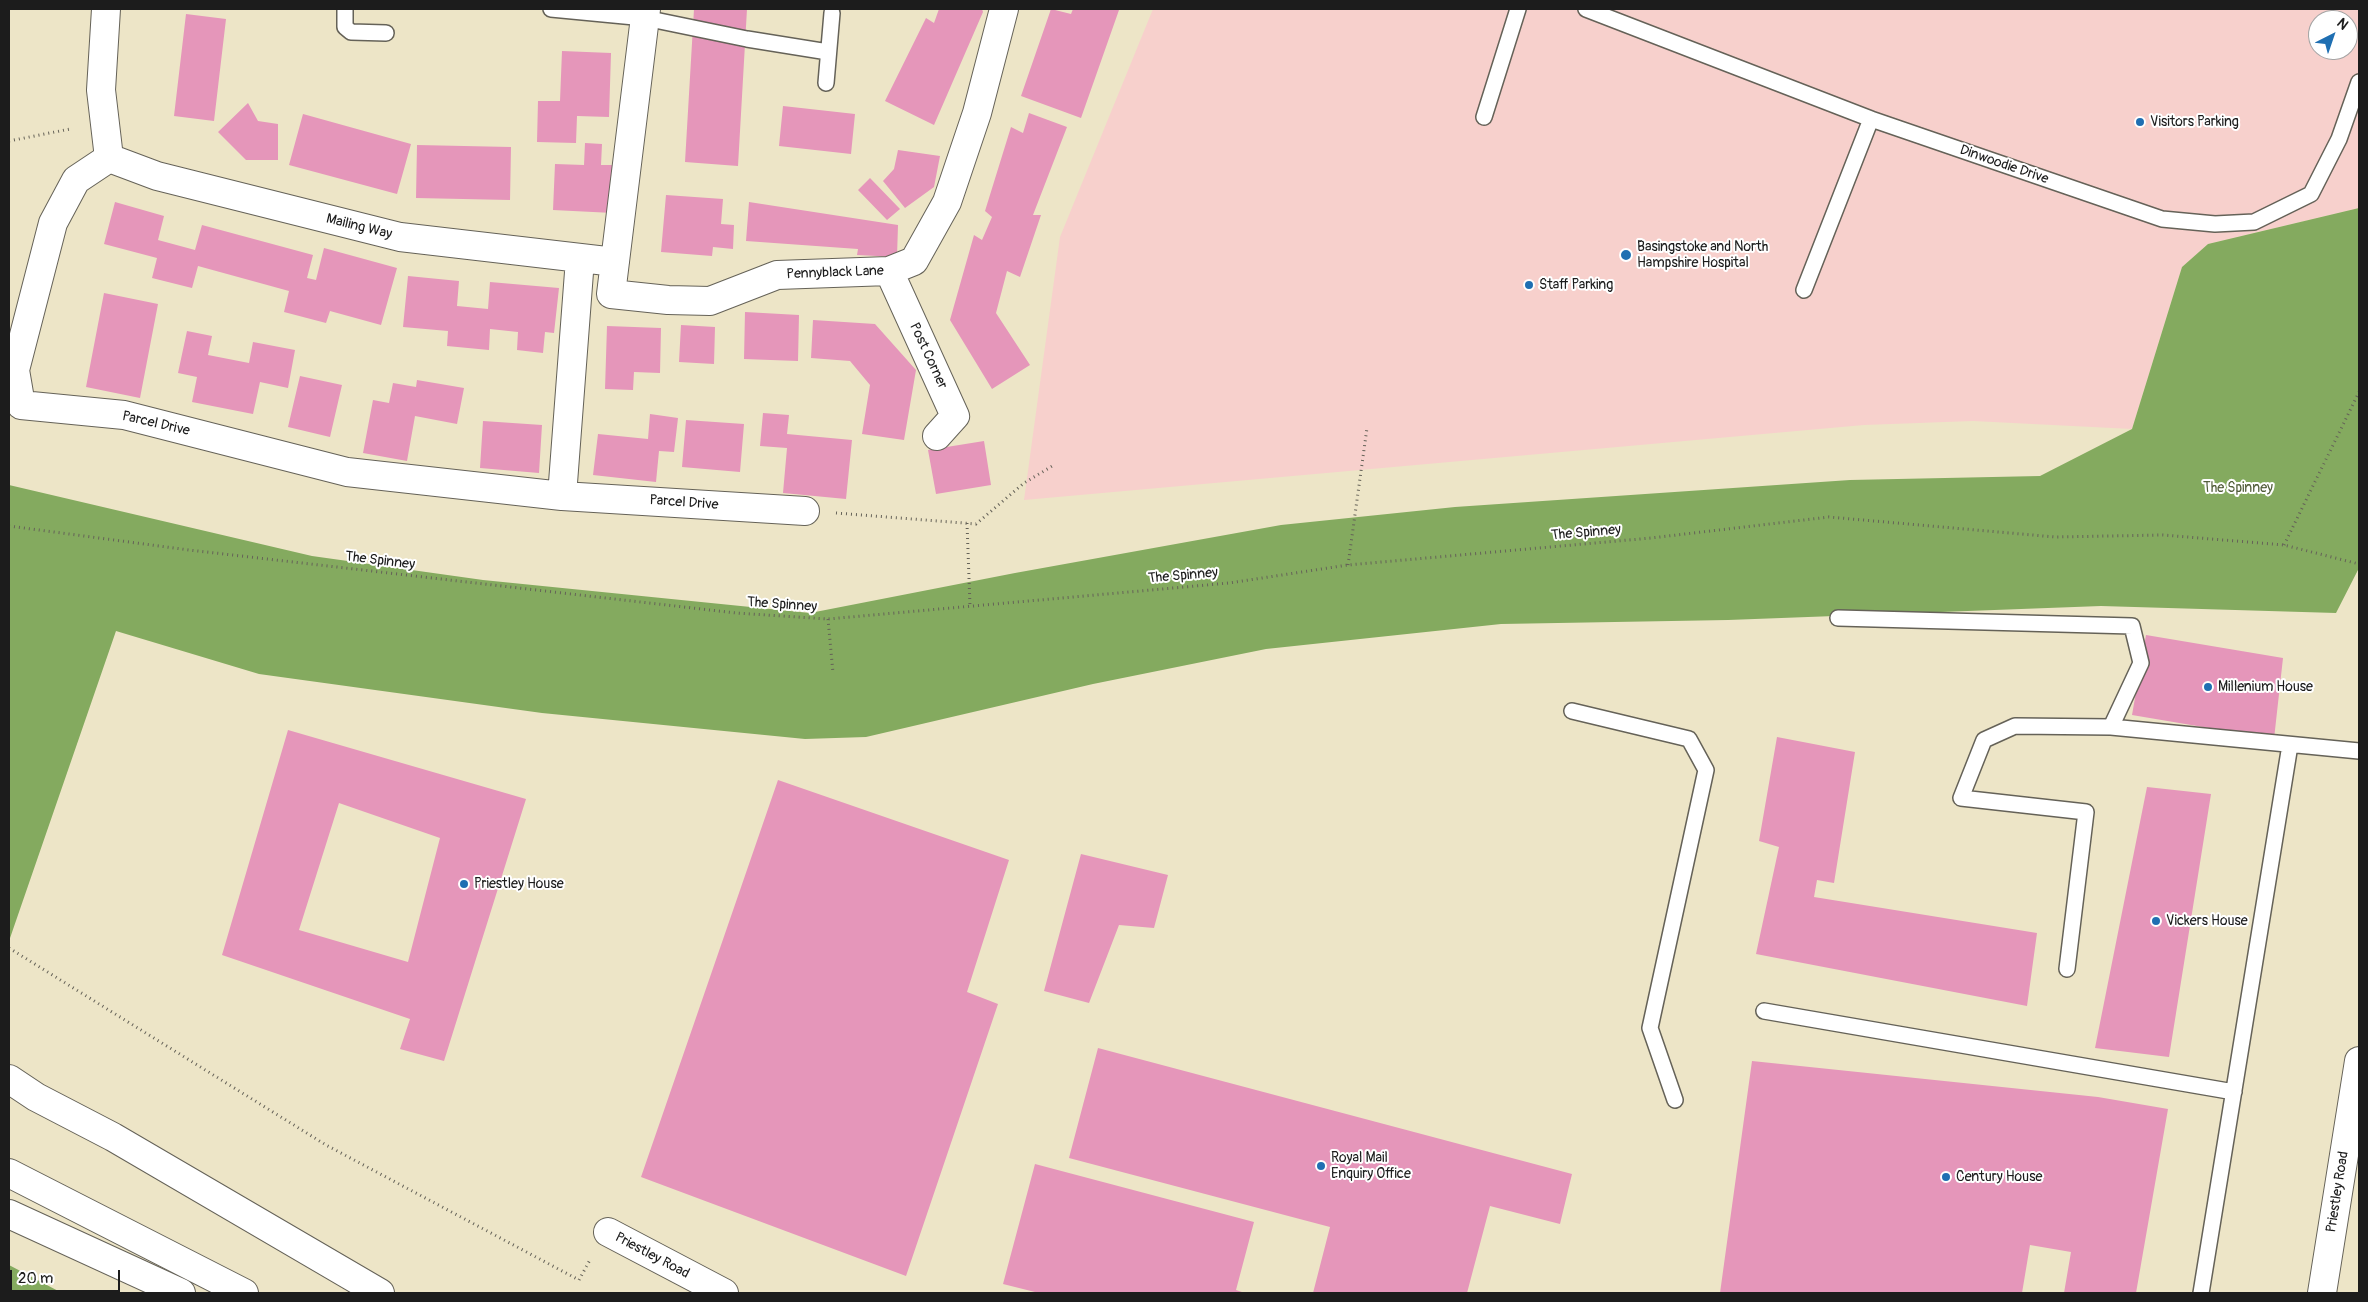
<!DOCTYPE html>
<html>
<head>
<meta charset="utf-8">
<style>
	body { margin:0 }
	#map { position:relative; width:2368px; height:1302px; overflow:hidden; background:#ede5c7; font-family:Pangolin,sans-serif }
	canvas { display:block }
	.frame { position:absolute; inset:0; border:10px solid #1c1c1c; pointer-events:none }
	.north { position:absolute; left:2308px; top:10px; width:50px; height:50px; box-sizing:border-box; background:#fff; border:1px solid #a4a4a4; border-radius:50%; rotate:41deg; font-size:14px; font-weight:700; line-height:20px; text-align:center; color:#1c1c1c }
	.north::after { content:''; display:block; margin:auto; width:18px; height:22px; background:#1f6fb2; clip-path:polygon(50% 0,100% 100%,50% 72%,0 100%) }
	.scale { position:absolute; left:10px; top:1270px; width:110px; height:22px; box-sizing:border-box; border:2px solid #1c1c1c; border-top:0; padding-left:6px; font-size:15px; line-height:18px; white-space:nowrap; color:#1c1c1c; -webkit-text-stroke:4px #fff; paint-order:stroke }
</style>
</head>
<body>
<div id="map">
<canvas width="2368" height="1302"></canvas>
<div class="frame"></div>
<div class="north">N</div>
<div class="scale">20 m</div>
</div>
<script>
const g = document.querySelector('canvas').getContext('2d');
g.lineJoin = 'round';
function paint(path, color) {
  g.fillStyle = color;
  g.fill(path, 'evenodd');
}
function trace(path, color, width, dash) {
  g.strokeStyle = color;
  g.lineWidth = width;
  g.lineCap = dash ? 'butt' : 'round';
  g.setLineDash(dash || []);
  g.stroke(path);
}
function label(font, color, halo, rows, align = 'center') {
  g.font = font + ' Pangolin,sans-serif';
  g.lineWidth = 4;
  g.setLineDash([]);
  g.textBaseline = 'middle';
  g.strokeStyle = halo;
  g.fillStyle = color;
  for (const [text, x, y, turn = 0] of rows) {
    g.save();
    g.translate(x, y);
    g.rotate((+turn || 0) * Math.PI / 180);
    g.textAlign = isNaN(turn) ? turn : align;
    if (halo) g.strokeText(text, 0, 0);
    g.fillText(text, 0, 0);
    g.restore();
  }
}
paint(new Path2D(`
	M1153 9H2359V208L2208 244 2182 267 2132 429 1973 421 1864 425 1024 500 1060 237ZM2318 20H2348V50H2318Z`), '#f7d0cc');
paint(new Path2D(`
	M2359 208V568L2336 613 2101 606 1728 620 1501 624 1266 649 1093 684 866 737 805 739 542 713 259 674 116 631 9 941V485L312 556 483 580 810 613 1015 573 1281 525 1455 507 1850 480 2040 476 2132 429 2182 267 2208 244Z
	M9 1265 62 1293H9Z`), '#84aa5f');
paint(new Path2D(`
	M694 9H747L738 166 685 162Z
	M939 9H982L983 12 934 125 885 101 926 18 934 23Z
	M1051 9 1071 14 1073 9 1119 10 1081 118 1021 96Z
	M186 14 226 19 214 121 174 116Z
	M562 51 611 53 609 117 577 116 576 143 537 142 538 101H560Z
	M248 103 258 121 278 124V160H246L218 132Z
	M783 106 855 114 851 154 779 146Z
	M1029 113 1067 127 1033 215H1041L1020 277 1007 271 996 313 1030 365 992 389 950 320 974 235 982 240 992 217 985 211 1011 127 1023 133Z
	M303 114 411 144 397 194 289 165Z
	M585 143 602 144 601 165H615L613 213 553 210 555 164 584 165Z
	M417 145 511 147 510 200 416 198Z
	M898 150 940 156 934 187 905 208 883 181 894 169Z
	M870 178 900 209 887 220 858 190Z
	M666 195 723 199 721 224 734 225 733 249 713 247 712 256 661 252Z
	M115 202 164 216 158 240 195 250 202 225 313 255 307 278 316 280 324 248 397 268 381 325 330 311 326 323 284 312 289 291 198 266 192 288 152 278 157 258 104 244Z
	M749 202 898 225 897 257 857 255 858 249 746 241Z
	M408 276 459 281 457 306 488 309 490 282 559 288 554 333 545 332 543 353 517 350 518 332 490 329 489 350 447 346 448 331 403 327Z
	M104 293 158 304 140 398 86 387Z
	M745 312 799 315 798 361 744 359Z
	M813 320 875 324 916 370 904 440 862 434 870 385 850 361 811 358Z
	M681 325 715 327 714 364 679 362Z
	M607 326 661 328 660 373 634 372 633 390 605 389Z
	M187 331 212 336 208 355 249 363 253 342 295 350 288 388 260 382 253 414 192 402 197 377 178 373Z
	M300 376 342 385 330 437 288 427Z
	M417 380 464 388 457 424 415 416 407 461 363 453 373 400 389 403 393 383 416 387Z
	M763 413 789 415 787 434 852 440 846 499 783 493 787 448 760 446Z
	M650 414 678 418 674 452 659 451 656 482 593 475 598 434 648 439Z
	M686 420 744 424 740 472 682 467Z
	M483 421 542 425 539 473 480 468Z
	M984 441 991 485 936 494 928 450Z
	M2146 635 2283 658 2274 739 2132 715Z
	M288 730 526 799 444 1061 400 1049 410 1019 222 955ZM339 803 440 838 408 962 299 930Z
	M1777 737 1855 752 1834 883 1817 880 1814 897 2037 933 2027 1006 1756 954 1779 847 1759 841Z
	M778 780 1009 860 967 992 998 1004 906 1276 641 1177Z
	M2147 787 2211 794 2169 1057 2095 1048Z
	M1081 854 1168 875 1154 928 1119 925 1089 1003 1044 991Z
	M1098 1048 1572 1174 1560 1224 1490 1206 1467 1293H1313L1330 1227 1069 1158Z
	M1752 1061 2098 1097 2168 1109 2136 1293H2064L2071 1252 2030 1245 2022 1293H1720Z
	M1035 1164 1254 1222 1236 1290 1245 1293H1039L1003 1284Z`), '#e596ba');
const service = new Path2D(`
	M345 9V27L351 32 386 33
	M551 9 645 18 747 39 828 52
	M1586 9 1871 119 2162 219 2215 224 2254 222 2311 194 2339 139 2359 82
	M826 83 832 13
	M1484 117 1518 9
	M1804 290 1871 119
	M1838 618 2132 626 2141 663 2111 727
	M1572 711 1689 739 1706 770 1650 1028 1675 1100
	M2067 969 2086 812 1961 798 1984 740 2015 726 2111 727 2359 751
	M1764 1011 2234 1092
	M2201 1293 2290 745`);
const minor = new Path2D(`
	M106 9 101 90 109 158
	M646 9 611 294 668 300 710 301 777 275 889 271 914 261 947 202 977 113 1004 9
	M109 158 76 180 53 223 15 370 21 405 124 415 347 472 562 496 805 511
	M109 158 157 176 400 237 615 262
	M889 271 955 416 937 436
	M562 496 580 259
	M608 1232 724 1293
	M2322 1293 2359 1061`);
const primary = new Path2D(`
	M9 1214 181 1293`);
const trunk = new Path2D(`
	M9 1079 36 1097 113 1137 380 1293
	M9 1173 244 1293`);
trace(service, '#656258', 18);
trace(minor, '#656258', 30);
trace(primary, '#656258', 30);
trace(trunk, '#656258', 30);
trace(new Path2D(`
	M9 141 70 129 71 131
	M836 513 976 524 1024 483 1054 465
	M967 523 970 606
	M9 526 189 550 736 613 828 619 1229 583 1348 565 1651 538 1829 517 2055 537 2163 535 2284 545 2359 564
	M2284 545 2359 392
	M1348 565 1367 428
	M828 619 833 673
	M9 948 326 1145 579 1280 591 1258`), '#656258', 3, [1, 4]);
trace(service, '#fff', 15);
trace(minor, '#fff', 28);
trace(primary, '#fff', 28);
trace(trunk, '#fff', 28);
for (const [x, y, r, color] of [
	[2140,122,5,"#1f6fb2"],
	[1626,255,6,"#1f6fb2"],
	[1529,285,5,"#1f6fb2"],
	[2208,687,5,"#1f6fb2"],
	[464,884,5,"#1f6fb2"],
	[2156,921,5,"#1f6fb2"],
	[1321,1166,5,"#1f6fb2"],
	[1946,1177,5,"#1f6fb2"]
]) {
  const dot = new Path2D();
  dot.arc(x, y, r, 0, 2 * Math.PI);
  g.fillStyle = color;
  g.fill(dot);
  trace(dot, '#fff', 2);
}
label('14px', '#1c1c1c', '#fff', [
	["Visitors Parking",2150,122],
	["Basingstoke and North",1637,247],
	["Hampshire Hospital",1637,263],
	["Staff Parking",1539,285],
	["Millenium House",2218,687],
	["Priestley House",474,884],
	["Vickers House",2166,921],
	["Royal Mail",1331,1158],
	["Enquiry Office",1331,1174],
	["Century House",1956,1177]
], 'left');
label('14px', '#1c1c1c', '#fff', [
	["Dinwoodie Drive",2004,165,19],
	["Mailing Way",359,227,14],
	["Pennyblack Lane",835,273,-2],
	["Post Corner",928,356,65],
	["Parcel Drive",156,424,13],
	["Parcel Drive",684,503,4],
	["The Spinney",1586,533,-5],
	["The Spinney",380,561,7],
	["The Spinney",1183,576,-5],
	["The Spinney",782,605,4],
	["Priestley Road",2338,1192,-81],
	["Priestley Road",652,1256,28]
]);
label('14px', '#535f3c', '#fff', [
	["The Spinney",2238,488]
]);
</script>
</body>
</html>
